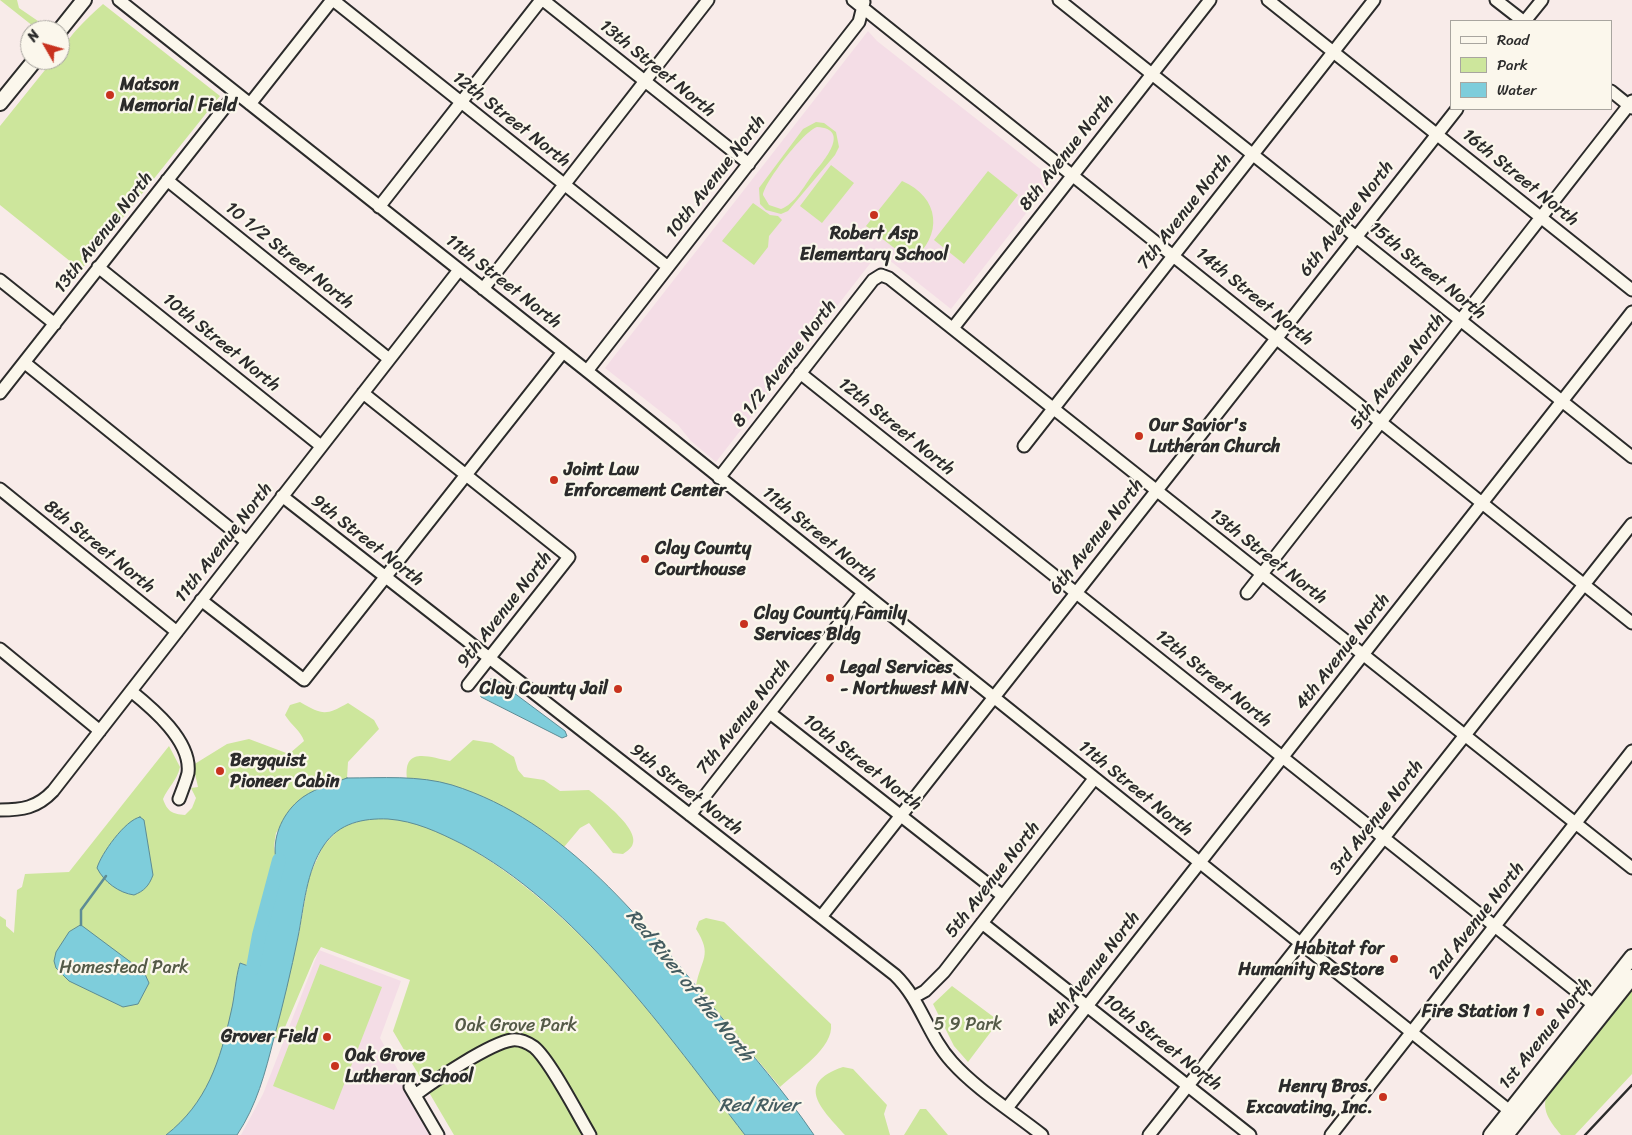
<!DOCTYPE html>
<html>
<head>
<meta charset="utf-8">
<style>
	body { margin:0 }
	#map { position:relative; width:1632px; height:1135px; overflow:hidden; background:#f8ebe9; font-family:Sriracha,sans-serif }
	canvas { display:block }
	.legend { position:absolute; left:1450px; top:20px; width:162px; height:90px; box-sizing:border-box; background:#fbf7ec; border:1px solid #a8a59f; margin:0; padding:6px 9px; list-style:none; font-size:15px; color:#2b2b2b }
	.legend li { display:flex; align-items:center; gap:10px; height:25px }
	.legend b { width:25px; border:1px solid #a8a59f }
	.north { position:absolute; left:20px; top:20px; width:50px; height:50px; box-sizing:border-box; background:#fbf7ec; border:1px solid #a8a59f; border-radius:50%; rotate:308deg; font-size:14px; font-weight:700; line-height:20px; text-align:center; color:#2b2b2b }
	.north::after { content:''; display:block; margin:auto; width:18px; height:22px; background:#c8321e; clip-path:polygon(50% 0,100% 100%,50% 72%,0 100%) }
</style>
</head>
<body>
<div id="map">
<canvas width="1632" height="1135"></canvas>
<ul class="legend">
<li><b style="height:6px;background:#fbf7ec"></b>Road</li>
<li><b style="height:14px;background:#cde69c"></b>Park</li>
<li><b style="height:14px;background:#7ecddb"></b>Water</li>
</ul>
<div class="north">N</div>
</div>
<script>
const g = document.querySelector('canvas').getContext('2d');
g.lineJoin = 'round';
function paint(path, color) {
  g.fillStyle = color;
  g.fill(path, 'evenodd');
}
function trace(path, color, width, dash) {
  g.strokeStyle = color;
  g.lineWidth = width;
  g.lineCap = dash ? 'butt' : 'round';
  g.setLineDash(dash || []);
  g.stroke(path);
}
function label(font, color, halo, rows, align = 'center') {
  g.font = font + ' Sriracha,sans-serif';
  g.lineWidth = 4.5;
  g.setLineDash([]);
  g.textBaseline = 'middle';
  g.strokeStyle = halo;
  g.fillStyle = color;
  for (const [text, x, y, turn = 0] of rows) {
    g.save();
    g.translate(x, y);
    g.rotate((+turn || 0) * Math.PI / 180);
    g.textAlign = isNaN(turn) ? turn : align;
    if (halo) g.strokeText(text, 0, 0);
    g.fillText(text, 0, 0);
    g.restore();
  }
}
paint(new Path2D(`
	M868 31 877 41 1053 179 951 309 879 252 716 462 691 441 678 425 605 368Z
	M319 950 401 981 380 1038 434 1135H241L263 1094Z`), '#f4dde6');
paint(new Path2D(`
	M0 0H17L19 8 38 21 37 23 44 28 38 30Z
	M103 4 220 96 81 270 0 205V126L53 60H60C60 42 90 16 103 4Z
	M816 122 824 123 836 132 839 147 835 155 788 211 781 214 766 210 760 204 759 188 803 129ZM817 127C852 129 823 162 813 174 804 186 795 204 781 209L769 205 763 195C765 181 804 131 817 127Z
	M831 165 854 183 822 223 800 206Z
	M988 171 1018 195 964 264 934 240Z
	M902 181C940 197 944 236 911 261L866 226Z
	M753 203 770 215 778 216 782 220 769 236 768 247 754 265 722 241Z
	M300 702C323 715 325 716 348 703L374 720 379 729 348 762 347 778 298 801 276 833 274 846 276 860 271 889 251 967 240 963C236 979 234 993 232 1009 227 1040 215 1076 198 1103 191 1116 178 1126 166 1135H0V916L6 920V926L14 933 17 890 22 887 25 874 69 872 169 746 180 767C177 781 168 787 163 799 167 811 172 814 185 815L192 808 196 798 191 788 198 787 193 765 227 744 249 739 289 754 304 741C301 731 291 725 285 715L290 705Z
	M473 740 492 743 514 757 518 770 524 777 544 780 560 791 589 790C600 799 642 830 632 846 630 849 626 852 623 854L613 853 589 823 580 828 564 847 544 831 451 785 407 779C403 746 429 757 450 761Z
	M370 818C381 819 394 818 404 820 437 828 468 846 496 865 597 935 671 1038 745 1135H454L393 1031 410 980 321 947 314 959 280 1039 274 1038 298 938 309 877 323 846 341 827Z
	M706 918 724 922 831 1024C834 1048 797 1071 780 1087L696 986C701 958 713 956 696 929L699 921Z
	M320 964 382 987 334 1110 273 1086Z
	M952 986 999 1021 968 1062 954 1046 933 1004Z
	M1632 988V1074L1575 1135H1561C1550 1121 1540 1110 1548 1092Z
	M843 1067 853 1069 887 1105 884 1114 890 1135H845C823 1110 793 1084 843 1067Z
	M920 1109H926L948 1135H904Z`), '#cde69c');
const water = new Path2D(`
	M494 678 565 731 567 736 562 738 481 697 480 693 489 680Z
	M347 778C381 778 419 775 452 785 567 821 645 924 718 1013 751 1054 785 1092 814 1135H745C667 1034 576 904 462 844 438 832 415 821 388 819 363 818 339 823 324 845 306 871 304 907 298 937 291 971 283 1005 274 1038 265 1073 257 1105 237 1135H166C207 1103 220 1061 231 1012 235 996 235 980 240 963L251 967 276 860C272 839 281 816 298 801 310 790 331 784 347 778Z
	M140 817 144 820 153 875C149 886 144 891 134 895 119 893 104 882 97 868 101 854 125 820 140 817Z
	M81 925 144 972 149 983 138 1004 123 1007 69 981 56 968 54 961 56 952 69 932Z`);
paint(water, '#7ecddb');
trace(water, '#5d8c95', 1);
trace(new Path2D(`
	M81 925V910L106 876`), '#5d8c95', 2.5);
trace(new Path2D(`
	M253 968 259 935 279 860`), '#7ecddb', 14);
const minor = new Path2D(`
	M119 0 587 371 1516 1116
	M333 0 668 267
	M543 0 749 164
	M853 0 1632 623
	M1059 0 1632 457
	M1268 0 1632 290
	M1496 0 1523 21
	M1525 21 1542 0
	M1611 91 1632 108
	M250 104 332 0
	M167 180 389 359
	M379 207 541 0
	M98 267 321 446
	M0 280 55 324
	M483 289 708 0
	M953 328 1210 0
	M25 363 247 542
	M587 371 859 22 864 2
	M800 373 1600 1010
	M0 393 236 93
	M363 393 569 557 468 685
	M1024 446 1374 0
	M719 478 873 280 881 275 889 278 1632 868
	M0 489 177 632
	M282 496 895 975C921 1000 928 1036 952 1062 976 1089 1013 1112 1042 1135
	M1247 593 1632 101
	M201 600 304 680 563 352
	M0 649 100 731
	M131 691C152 708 192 741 188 773 186 781 182 791 179 799
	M770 713 1003 896
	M0 810C22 810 37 808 53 791L459 270
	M690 815 863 593
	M821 917 1457 109
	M982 923 1250 1135
	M914 997 925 991 944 972 1094 779
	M410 1087 438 1135
	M415 1095C434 1081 490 1043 512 1040 519 1039 528 1043 534 1047 550 1060 578 1115 590 1135
	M1007 1108 1632 312
	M1149 1135 1632 524
	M1331 1135 1632 751`);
const major = new Path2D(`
	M60 30 84 0
	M0 103 35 60
	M1491 1135 1632 957
	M1506 1135 1632 977`);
trace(minor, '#2b2b2b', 15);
trace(major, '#2b2b2b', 18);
trace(minor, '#fbf7ec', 11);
trace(major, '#fbf7ec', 14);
trace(new Path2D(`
	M1585 1135 1632 1085`), '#2b2b2b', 2.5);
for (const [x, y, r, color] of [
	[110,95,5,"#c8321e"],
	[874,215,5,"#c8321e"],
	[1139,436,5,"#c8321e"],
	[554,480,5,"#c8321e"],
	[645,559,5,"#c8321e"],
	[744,624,5,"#c8321e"],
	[830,678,5,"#c8321e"],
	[618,689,5,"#c8321e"],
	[220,771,5,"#c8321e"],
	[1394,959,5,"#c8321e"],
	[1540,1012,5,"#c8321e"],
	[327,1037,5,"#c8321e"],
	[335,1066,5,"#c8321e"],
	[1383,1097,5,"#c8321e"]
]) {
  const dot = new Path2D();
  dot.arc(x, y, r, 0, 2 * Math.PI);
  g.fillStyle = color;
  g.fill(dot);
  trace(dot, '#fbf7ec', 2);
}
label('18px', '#2b2b2b', '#fbf7ec', [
	["13th Street North",657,69,39],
	["12th Street North",511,120,38],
	["8th Avenue North",1067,153,-52],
	["10th Avenue North",716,177,-52],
	["16th Street North",1520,178,39],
	["7th Avenue North",1185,212,-52],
	["6th Avenue North",1347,219,-52],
	["13th Avenue North",104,233,-52],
	["10 1/2 Street North",289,256,39],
	["15th Street North",1427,271,39],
	["11th Street North",503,282,38],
	["14th Street North",1254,297,39],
	["10th Street North",221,343,39],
	["8 1/2 Avenue North",785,364,-52],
	["5th Avenue North",1398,372,-52],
	["12th Street North",896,427,39],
	["11th Street North",819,535,39],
	["6th Avenue North",1097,537,-52],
	["9th Street North",367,541,38],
	["11th Avenue North",224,543,-52],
	["8th Street North",99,547,39],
	["13th Street North",1268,557,38],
	["9th Avenue North",505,610,-52],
	["4th Avenue North",1343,652,-52],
	["12th Street North",1213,679,39],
	["7th Avenue North",744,717,-52],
	["10th Street North",862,763,38],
	["11th Street North",1135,789,39],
	["9th Street North",686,790,38],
	["3rd Avenue North",1377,818,-52],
	["5th Avenue North",993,880,-52],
	["2nd Avenue North",1477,921,-52],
	["4th Avenue North",1093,970,-52],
	["1st Avenue North",1546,1034,-51],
	["10th Street North",1162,1043,38]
]);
label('bold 18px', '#2b2b2b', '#fbf7ec', [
	["Matson",120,85],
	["Memorial Field",120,106],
	["Robert Asp",874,234,"center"],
	["Elementary School",874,255,"center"],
	["Our Savior's",1149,426],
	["Lutheran Church",1149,447],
	["Joint Law",564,470],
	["Enforcement Center",564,491],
	["Clay County",655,549],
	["Courthouse",655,570],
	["Clay County Family",754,614],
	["Services Bldg",754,635],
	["Legal Services",840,668],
	["- Northwest MN",840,689],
	["Clay County Jail",608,689,"right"],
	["Bergquist",230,761],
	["Pioneer Cabin",230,782],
	["Habitat for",1384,949,"right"],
	["Humanity ReStore",1384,970,"right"],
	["Fire Station 1",1530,1012,"right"],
	["Grover Field",317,1037,"right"],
	["Oak Grove",345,1056],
	["Lutheran School",345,1077],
	["Henry Bros.",1373,1087,"right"],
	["Excavating, Inc.",1373,1108,"right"]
], 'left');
label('18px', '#545a47', '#fbf7ec', [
	["Homestead Park",124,968],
	["5 9 Park",968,1025],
	["Oak Grove Park",516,1026]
]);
label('italic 19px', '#445c60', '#fbf7ec', [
	["Red River of the North",689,986,51],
	["Red River",759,1106]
]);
</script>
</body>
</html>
